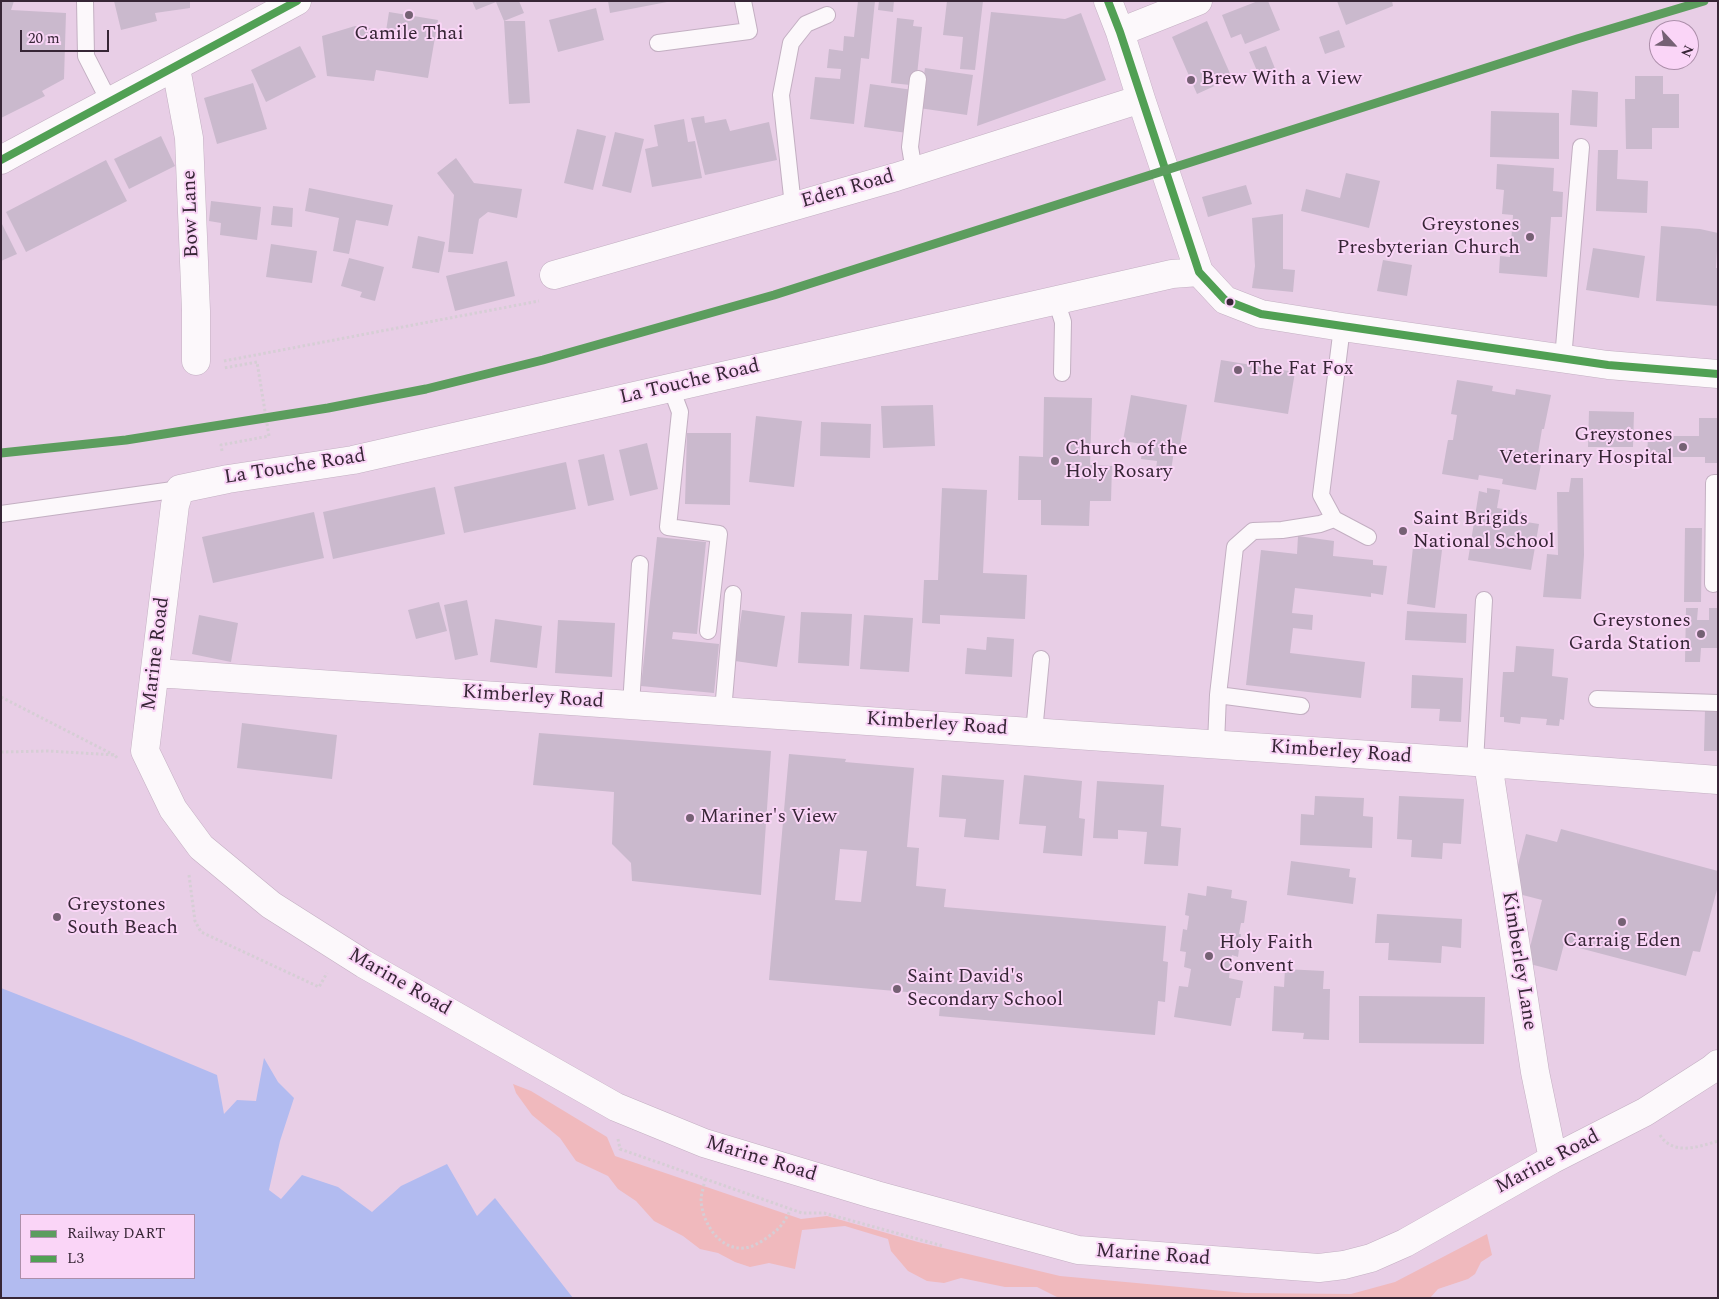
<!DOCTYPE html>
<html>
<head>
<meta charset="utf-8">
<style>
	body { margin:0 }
	#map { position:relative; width:1719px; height:1299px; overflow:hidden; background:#e8cee6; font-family:Spectral,serif }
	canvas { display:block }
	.frame { position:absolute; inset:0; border:2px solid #372636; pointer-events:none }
	.legend { position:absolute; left:20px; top:1214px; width:175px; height:65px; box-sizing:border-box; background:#fad5f7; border:1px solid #ac8faa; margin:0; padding:6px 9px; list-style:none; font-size:15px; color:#372636 }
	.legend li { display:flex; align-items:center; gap:10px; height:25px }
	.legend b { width:25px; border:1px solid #ac8faa }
	.north { position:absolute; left:1649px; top:20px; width:50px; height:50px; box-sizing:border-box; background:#fad5f7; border:1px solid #ac8faa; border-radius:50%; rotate:115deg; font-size:14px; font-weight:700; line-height:20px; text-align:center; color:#372636 }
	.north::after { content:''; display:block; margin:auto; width:18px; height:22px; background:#756174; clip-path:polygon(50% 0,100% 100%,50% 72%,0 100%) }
	.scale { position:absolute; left:20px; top:30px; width:89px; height:22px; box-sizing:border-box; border:2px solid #372636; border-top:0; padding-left:6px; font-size:15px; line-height:18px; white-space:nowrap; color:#372636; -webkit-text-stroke:4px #fad5f7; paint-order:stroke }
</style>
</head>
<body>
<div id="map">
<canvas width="1719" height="1299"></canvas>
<div class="frame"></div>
<ul class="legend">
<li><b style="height:6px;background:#5c9d5e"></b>Railway DART</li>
<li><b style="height:6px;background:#51a054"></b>L3</li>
</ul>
<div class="north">N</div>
<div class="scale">20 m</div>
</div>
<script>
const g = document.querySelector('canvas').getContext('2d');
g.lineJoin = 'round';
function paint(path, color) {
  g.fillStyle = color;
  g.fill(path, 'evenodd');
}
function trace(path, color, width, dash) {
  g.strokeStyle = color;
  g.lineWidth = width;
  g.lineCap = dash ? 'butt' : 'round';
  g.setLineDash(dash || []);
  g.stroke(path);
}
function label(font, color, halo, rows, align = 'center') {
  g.font = font + ' Spectral,serif';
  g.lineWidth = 4;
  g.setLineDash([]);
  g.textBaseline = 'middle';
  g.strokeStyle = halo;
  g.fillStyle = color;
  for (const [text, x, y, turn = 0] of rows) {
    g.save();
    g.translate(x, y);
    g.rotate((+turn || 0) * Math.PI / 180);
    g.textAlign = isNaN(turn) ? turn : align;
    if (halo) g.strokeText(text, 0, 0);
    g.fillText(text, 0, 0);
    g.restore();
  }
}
paint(new Path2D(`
	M513 1084 531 1091 607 1137 615 1156 801 1219 827 1216 918 1242 1060 1276 1245 1293 1351 1294 1395 1282 1487 1234 1492 1255 1481 1262 1475 1274 1468 1279 1438 1289 1430 1298H1059L1037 1287H1005L961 1278 944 1283 927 1281 908 1271 891 1251 888 1239 845 1226 802 1230 795 1269 769 1263 750 1267 735 1262 718 1253 700 1249 683 1236 654 1221 636 1201 618 1189 608 1176 576 1161 560 1138 532 1115 516 1093Z`), '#f0b9bd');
paint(new Path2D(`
	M1 988 131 1039 217 1075 224 1114 237 1100 256 1101 264 1058 278 1082 294 1098 280 1141 269 1190 281 1199 302 1175 338 1187 372 1212 401 1186 447 1164 477 1216 495 1198 573 1298H1ZM21 1215H194V1278H21Z`), '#b2bbf0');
paint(new Path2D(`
	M1 1H14L11 10 66 13 64 79 42 91 45 96 1 118Z
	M114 1H190V8L155 13 157 21 121 30Z
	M472 1H519L524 13 504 21 496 2 476 10Z
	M608 1H666L667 2 610 13Z
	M858 1H875L869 59 861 58 854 124 810 119 815 77 840 79 841 69 827 68 829 49 843 51 844 36 854 37Z
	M879 1H894L893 12 878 10Z
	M947 1H983L975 70 960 69 963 37 943 35Z
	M1258 1H1268L1280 30 1245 44 1241 34 1231 38 1222 15Z
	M1337 1H1392L1393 6 1346 25Z
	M596 8 604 40 558 52 549 20Z
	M389 12 438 20 428 78 376 70 374 81 327 76 322 36 355 26 386 31Z
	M991 12 1065 19 1081 13 1106 80 977 126Z
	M897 18 914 20 913 26 922 27 917 75H911L910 85 891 83Z
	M504 21H525L530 103 509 104Z
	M1207 21 1232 78 1197 94 1172 37Z
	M1339 30 1345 47 1325 54 1319 37Z
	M300 46 316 77 266 102 251 70Z
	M1266 46 1276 71 1260 78 1249 52Z
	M925 68 973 75 967 115 919 108Z
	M1635 76H1663V94H1679V128H1652V149H1626L1625 99H1635Z
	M253 83 267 129 217 144 204 98Z
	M870 84 913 90 907 133 864 127Z
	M1572 90 1598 92 1597 127 1570 125Z
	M1491 111 1559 113V159L1490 157Z
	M704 116 705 123 726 119 730 131 769 122 777 160 705 175 691 118Z
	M684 119 688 142 695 141 702 178 652 187 645 149 658 146 654 125Z
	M577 129 606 136 593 190 564 183Z
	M615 132 644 139 631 193 602 186Z
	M161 136 175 166 129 189 114 159Z
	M1598 150H1618L1617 179 1648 181 1647 213 1596 211Z
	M456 158 474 183 522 189 517 218 488 212 479 219 473 254 448 252 454 195 437 173Z
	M106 160 127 201 26 252 6 212Z
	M1497 164 1554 168 1553 191 1563 192 1562 217H1551L1547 277 1499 273 1500 256 1510 257 1513 215 1502 214 1504 190 1496 189Z
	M1346 173 1380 181 1369 228 1301 211 1306 189 1340 198Z
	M1246 185 1252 204 1208 217 1202 197Z
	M309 188 393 205 388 226 356 220 349 254 333 251 339 218 305 211Z
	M211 201 261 207 257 240 220 235 221 223 209 221Z
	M273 206 293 208 292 227 271 225Z
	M1283 214V269L1295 270 1293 292 1252 288 1255 266 1252 218Z
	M1 222 17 254 1 261Z
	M1661 226 1700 229 1718 233 1716 268H1718V306L1656 301Z
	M418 236 445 242 439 273 412 268Z
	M271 244 317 251 312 283 266 277Z
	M1593 248 1645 256 1639 298 1586 290Z
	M349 258 384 267 375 301 360 297 362 292 341 286Z
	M1383 260 1412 265 1407 296 1377 291Z
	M507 261 515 296 455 311 446 276Z
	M1221 360 1295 372 1288 414 1214 402Z
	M1457 380 1493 386 1492 391 1515 395 1516 389 1551 395 1544 429H1542L1538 453 1543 454 1536 490 1502 484 1503 479 1479 475 1478 480 1442 474 1448 440H1453L1457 415 1451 414Z
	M1131 395 1187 405 1180 445 1175 444 1171 471 1156 469 1157 461 1141 459 1143 444 1123 441Z
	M1044 397 1092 398 1090 465 1112 466 1111 501H1090L1089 526 1041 525V500H1018L1019 456 1043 457Z
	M933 405 935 446 883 448 881 406Z
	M1589 411 1634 412 1633 447H1588Z
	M756 416 802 421 794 487 749 482Z
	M1699 418H1718V463H1705V457H1647L1648 436H1699Z
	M821 422 871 424 870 458 820 456Z
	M687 433H731L730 505 685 504Z
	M647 443 658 489 630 496 619 450Z
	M604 454 614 500 588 506 578 460Z
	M566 462 576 509 464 533 454 487Z
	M1571 478H1583L1584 555 1581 599 1543 597 1547 554 1558 555 1557 492H1569Z
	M435 487 445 534 333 559 323 512Z
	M942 488 987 490 983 573 1027 575 1025 619 940 615V624L922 623 924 580H938Z
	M1487 488 1500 490 1497 508 1522 512 1520 521 1539 524 1531 570 1468 560 1479 491 1487 493Z
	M314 512 324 558 213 583 202 537Z
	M1685 528H1702L1701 602H1684Z
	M1298 536 1334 541 1333 556 1373 560V565L1387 566 1383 595 1371 593V597L1295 588 1292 613 1313 615 1312 630 1293 628 1290 653 1365 662 1361 698 1246 685 1261 550 1297 554Z
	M657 537 706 542 697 634 673 632 672 639 719 644 714 693 641 686Z
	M1413 547 1442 550 1435 608 1407 604Z
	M467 600 478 655 455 660 444 605Z
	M439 602 447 631 416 639 408 610Z
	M1686 608H1698L1697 620H1709V608H1718V648H1701L1700 662H1685Z
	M742 610 785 616 777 667 735 661Z
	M1407 611 1467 614 1466 643 1405 640Z
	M801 612 852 614 849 666 798 663Z
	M199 615 238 623 231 662 192 654Z
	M864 615 913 618 909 672 860 669Z
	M495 619 542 626 537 668 490 662Z
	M558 620 615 623 612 677 555 673Z
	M987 637 1014 639 1012 677 965 674 967 648 986 650Z
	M1516 646 1554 649 1552 676 1568 678 1564 720 1560 719 1559 726 1546 725 1547 719 1521 717 1520 724 1504 722V717H1500L1503 672H1514Z
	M1412 675 1463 678 1461 722 1439 721 1440 709 1411 708Z
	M1705 709H1718V751H1704Z
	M242 723 337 735 332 779 237 768Z
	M539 733 771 751 761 895 632 881 631 863 612 844 614 792 533 785Z
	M789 754 846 759 845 762 914 768 907 847 919 848 916 886 946 889 944 907 1166 926 1163 961 1168 962 1165 1002 1158 1001 1155 1035 939 1016 941 995 769 980ZM840 849 867 851 861 902 835 900Z
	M942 775 1004 780 999 840 964 837 966 819 939 817Z
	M1024 775 1082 781 1079 818 1085 819 1082 856 1043 853 1046 826 1019 824Z
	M1097 781 1164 785 1161 826 1181 828 1178 866 1144 864 1147 832 1118 830V839L1093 838Z
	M1315 796 1364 798 1363 816 1373 817 1372 848 1300 845 1301 814 1314 815Z
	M1399 796 1464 799 1461 844 1443 843 1442 859 1411 857 1412 840 1397 839Z
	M1561 829 1718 871V886L1700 952 1693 951 1686 976 1564 944 1557 971 1526 963 1542 900 1511 892 1526 834 1557 842Z
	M1291 861 1350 869 1349 877 1356 878 1353 904 1287 895Z
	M1207 886 1232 890 1231 898 1247 901 1244 923H1241L1239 934H1241L1238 957 1232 955 1229 978 1243 981 1240 998H1236L1231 1026 1174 1017 1179 986 1188 987 1191 969 1184 967 1186 952 1180 951 1183 929 1187 930 1189 916 1185 915 1188 893 1206 896Z
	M1377 914 1462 919 1461 948 1442 946 1441 963 1388 960 1389 943H1375Z
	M1285 969 1324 971 1323 989H1330L1329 1040 1303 1039 1304 1033 1272 1031 1274 986 1284 987Z
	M1359 996 1485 997 1484 1044 1359 1043Z`), '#cab9cd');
const service = new Path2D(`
	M85 1 86 56 109 101
	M658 43 749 31 743 1
	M914 171 910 147 918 79
	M793 206 781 95 791 43 806 24 827 15
	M1056 300 1063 322 1062 373
	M1342 327 1321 495 1334 519 1368 537
	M1563 359 1581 147
	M671 388 680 412 668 527 719 534 708 631
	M1 514 180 489
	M1713 584 1714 483H1718
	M1218 695 1235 547 1253 531 1282 530 1320 524 1334 519
	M1597 699 1718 703
	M631 705 640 564
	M723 711 733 594
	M1034 732 1041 659
	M1216 744 1218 695 1301 706
	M1475 762 1484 600`);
const minor = new Path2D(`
	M1108 1 1120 32 1141 99 1199 272 1225 300 1261 314 1342 327 1608 365 1718 374
	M1120 32 1198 1
	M176 68 189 138 196 311V361
	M1199 272 1172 274 353 460 228 479 180 489 175 505 145 751 173 809 201 847 271 905 364 964 616 1107 704 1143 876 1195 1078 1250 1319 1268 1344 1265 1371 1258 1405 1243 1553 1159 1645 1112 1712 1069 1718 1064
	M554 275 896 177 1141 99
	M156 673 1475 762 1718 780
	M1488 763 1535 1072 1553 1159`);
const secondary = new Path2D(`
	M1 160C99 106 199 55 297 1`);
trace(service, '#c3afc2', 18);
trace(minor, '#c3afc2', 29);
trace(secondary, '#c3afc2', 29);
trace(new Path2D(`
	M224 361 539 301
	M222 451 221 445 269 436 257 362 224 368
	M1 697 114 755
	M1 752 48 751 115 755 117 758
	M189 875 195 921 201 932 319 987 327 973
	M1660 1135C1673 1156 1698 1147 1718 1141
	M618 1139 620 1149 802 1213H824L943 1246
	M705 1179C704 1185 702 1192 701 1198 701 1221 719 1251 745 1248 756 1247 777 1232 783 1223 786 1219 788 1214 791 1209`), '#d6ced5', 3, [2.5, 2.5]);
trace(service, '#fcf8fb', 16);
trace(minor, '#fcf8fb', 28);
trace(secondary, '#fcf8fb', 28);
trace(new Path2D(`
	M1108 1 1120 32 1199 272 1225 300 1261 314 1608 365 1718 374
	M1 160 297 1`), '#51a054', 8);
trace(new Path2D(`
	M1 453 126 440 328 408 426 389 543 360 774 295 1577 39 1704 1`), '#5c9d5e', 9);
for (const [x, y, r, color] of [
	[409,15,5,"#756174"],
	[1191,80,5,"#756174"],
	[1530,237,5,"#756174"],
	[1230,302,4.5,"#372636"],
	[1238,370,5,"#756174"],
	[1683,447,5,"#756174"],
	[1055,461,5,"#756174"],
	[1403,531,5,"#756174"],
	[1701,634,5,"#756174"],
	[690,818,5,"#756174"],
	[57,917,5,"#756174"],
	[1622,922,5,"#756174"],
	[1209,956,5,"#756174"],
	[897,989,5,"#756174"]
]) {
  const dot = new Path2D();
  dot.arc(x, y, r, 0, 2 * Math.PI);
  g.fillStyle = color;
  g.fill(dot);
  trace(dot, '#fad5f7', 2);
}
label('20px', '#372636', '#fad5f7', [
	["Camile Thai",409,35,"center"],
	["Brew With a View",1201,80],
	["Greystones",1520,226,"right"],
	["Presbyterian Church",1520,249,"right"],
	["The Fat Fox",1248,370],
	["Greystones",1673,436,"right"],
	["Veterinary Hospital",1673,459,"right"],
	["Church of the",1065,450],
	["Holy Rosary",1065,473],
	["Saint Brigids",1413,520],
	["National School",1413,543],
	["Greystones",1691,622,"right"],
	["Garda Station",1691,645,"right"],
	["Mariner's View",700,818],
	["Greystones",67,906],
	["South Beach",67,929],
	["Carraig Eden",1622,942,"center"],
	["Holy Faith",1219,944],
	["Convent",1219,967],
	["Saint David's",907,978],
	["Secondary School",907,1001]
], 'left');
label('20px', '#372636', '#fad5f7', [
	["Eden Road",848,190,-16],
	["Bow Lane",192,214,-92],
	["La Touche Road",690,383,-13],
	["La Touche Road",295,468,-9],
	["Marine Road",157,654,-83],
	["Kimberley Road",533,698,4],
	["Kimberley Road",937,725,4],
	["Kimberley Road",1341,753,4],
	["Kimberley Lane",1518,961,81],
	["Marine Road",399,983,30],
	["Marine Road",761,1160,17],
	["Marine Road",1548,1163,-28],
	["Marine Road",1153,1256,4]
]);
</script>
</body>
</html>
